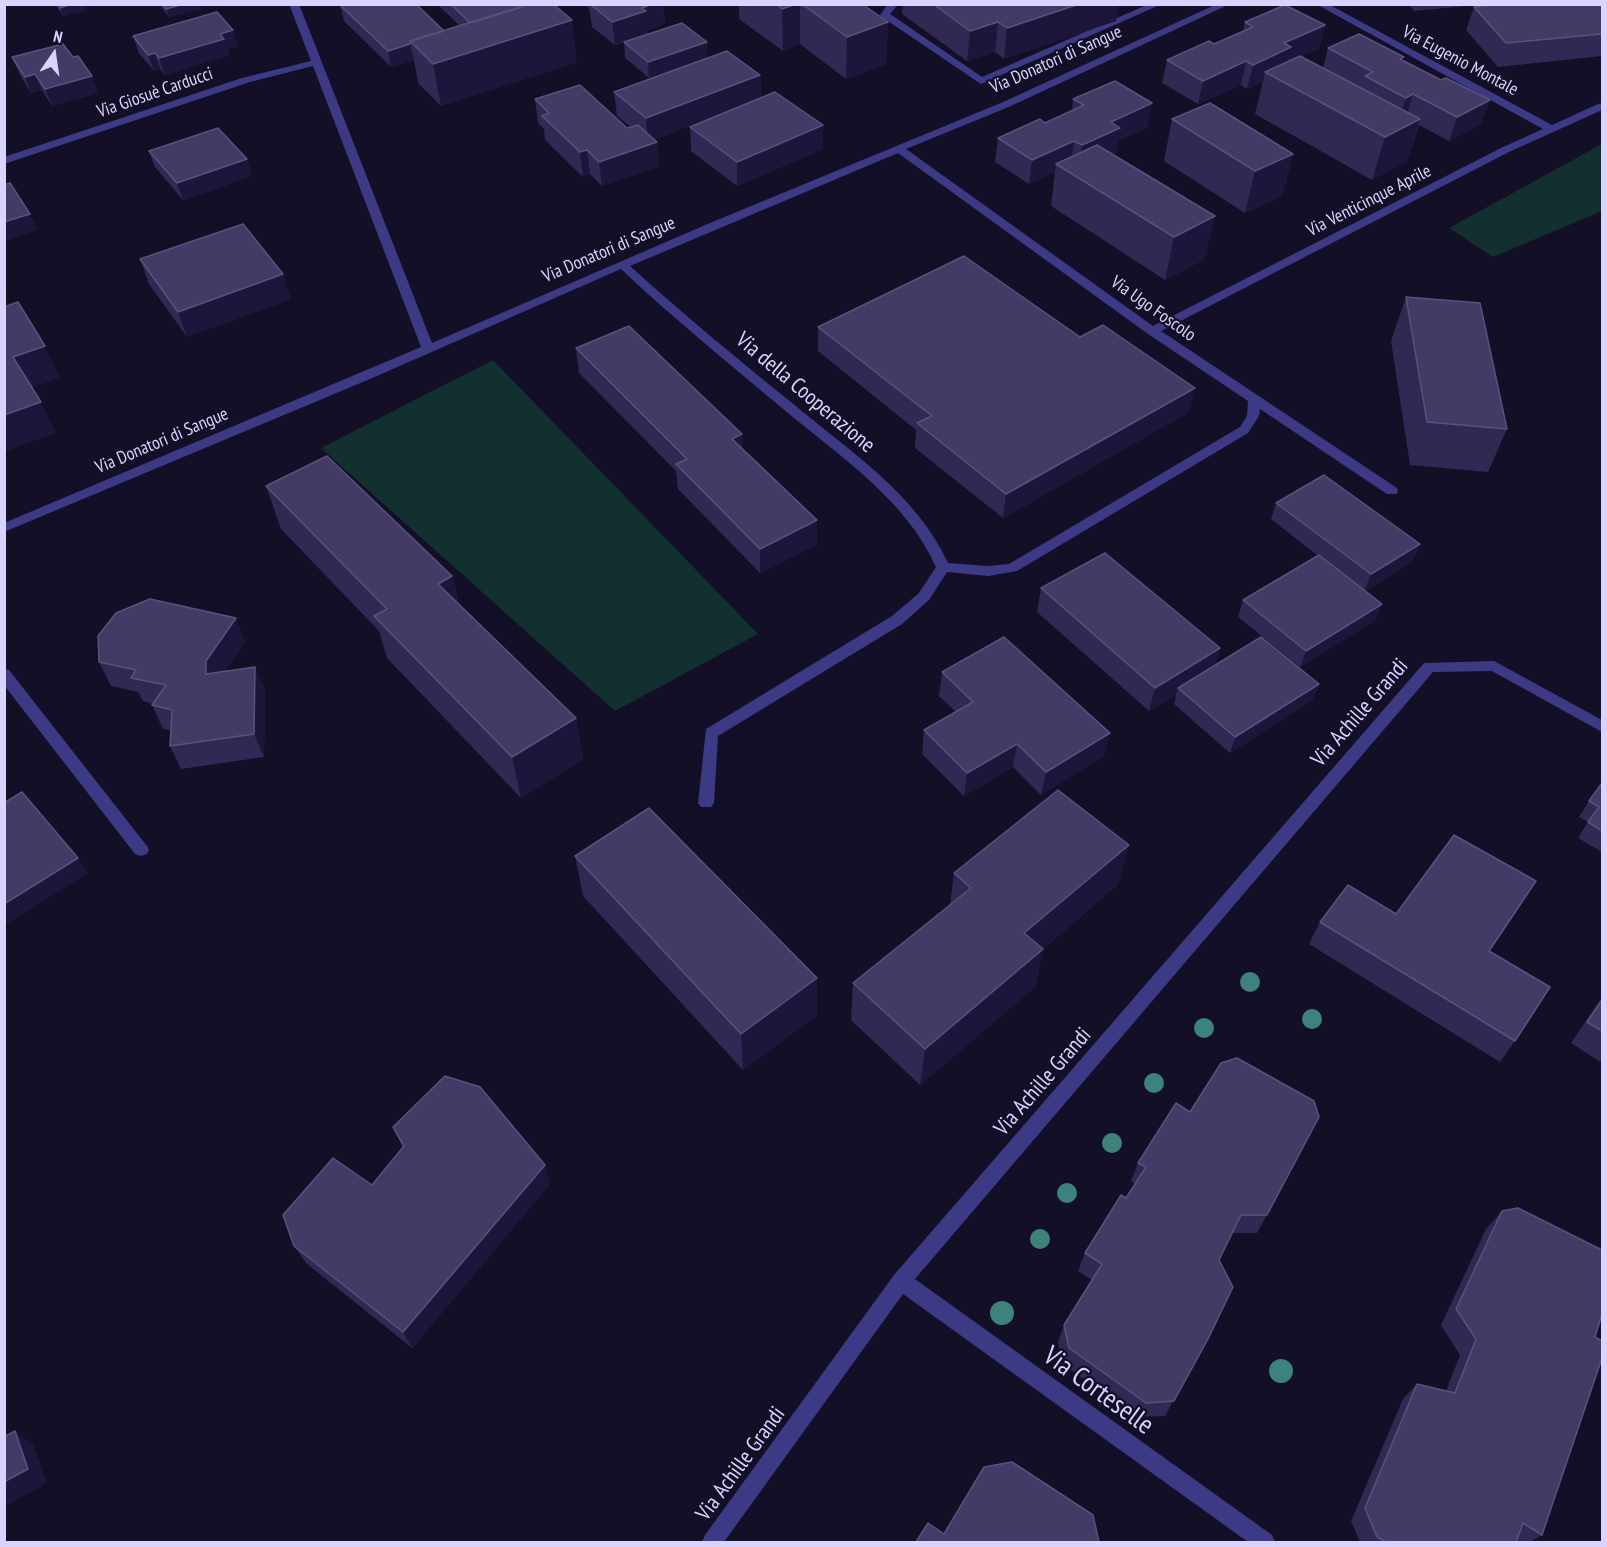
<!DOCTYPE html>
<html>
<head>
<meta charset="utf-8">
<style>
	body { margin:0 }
	#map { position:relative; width:1607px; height:1547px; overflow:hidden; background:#130f26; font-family:"PT Sans Narrow",sans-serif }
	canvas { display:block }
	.frame { position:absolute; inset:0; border:6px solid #d9d4ff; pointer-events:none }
	.north { position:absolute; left:24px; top:24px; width:60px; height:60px; -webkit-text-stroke:4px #130f26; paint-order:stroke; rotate:13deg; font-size:16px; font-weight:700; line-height:24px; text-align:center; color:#d9d4ff }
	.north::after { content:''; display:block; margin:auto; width:21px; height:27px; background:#d9d4ff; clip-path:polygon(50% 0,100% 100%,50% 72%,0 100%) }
</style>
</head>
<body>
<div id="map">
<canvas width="1607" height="1547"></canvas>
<div class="frame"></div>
<div class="north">N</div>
</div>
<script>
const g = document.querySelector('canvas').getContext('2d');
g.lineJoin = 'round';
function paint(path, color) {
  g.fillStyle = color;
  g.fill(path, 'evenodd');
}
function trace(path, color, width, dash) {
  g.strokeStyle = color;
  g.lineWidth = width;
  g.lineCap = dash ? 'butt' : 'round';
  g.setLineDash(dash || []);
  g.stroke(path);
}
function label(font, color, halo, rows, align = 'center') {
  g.font = font + ' "PT Sans Narrow",sans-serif';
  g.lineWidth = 4.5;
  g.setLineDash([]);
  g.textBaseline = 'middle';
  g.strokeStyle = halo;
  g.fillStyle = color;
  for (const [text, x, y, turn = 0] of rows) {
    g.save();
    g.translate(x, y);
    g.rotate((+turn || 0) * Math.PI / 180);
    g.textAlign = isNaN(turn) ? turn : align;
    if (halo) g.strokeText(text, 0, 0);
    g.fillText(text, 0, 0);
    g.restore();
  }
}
paint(new Path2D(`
	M1602 144V211L1493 257 1449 228Z
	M493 360 758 634 615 711 321 448Z`), '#12302f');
paint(new Path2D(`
	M289 4H299L432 343 710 223 1003 102 1217 4H1230L1011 106 906 149 1153 326 1501 148 1543 129 1316 4H1328L1552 125 1598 104 1602 103V110L1509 152 1161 331 1397 488 1398 491 1397 494H1387L1260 409 1259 416 1248 433 1017 571 988 576 947 572 929 600 902 624 718 736 714 803 711 807H701L698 803 706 729 892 616 919 593 936 567C906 500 843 459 788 413 732 366 675 320 621 269L370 379 4 532V523L421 347 313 66 250 82 4 164V157L242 78 311 61ZM898 153 1148 334 1248 401 1247 416 1240 427 1009 564 988 566 948 563C917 495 852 453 797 407 740 361 684 315 630 266Z
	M884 4H894L896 7 890 14 982 77 1149 4H1162L981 84 882 17 880 15 886 7Z
	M1494 661 1602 720V732L1492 671 1433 672 915 1279 1272 1535 1275 1542H1248L903 1294 724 1542H702L705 1535 894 1275 1424 663Z
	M4 669 9 670 147 846 149 850 147 854 141 856 135 854 4 685Z`), '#3d3a85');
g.fillStyle = '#3d827b';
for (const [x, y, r] of [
	[1250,982,10],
	[1312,1019,10],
	[1204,1028,10],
	[1154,1083,10],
	[1112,1143,10],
	[1067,1193,10],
	[1040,1239,10],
	[1002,1313,12],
	[1281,1371,12]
]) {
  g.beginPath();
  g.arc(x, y, r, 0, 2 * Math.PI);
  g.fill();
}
paint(new Path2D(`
	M55 4H84L86 10 63 16Z
	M159 4H200L201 9 169 17Z
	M437 4H516L577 62 441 106 418 83 414 60 391 67 344 21 340 5 444 31 460 26Z
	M584 4H663L665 24 647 30 648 34 707 58 649 78 625 58 624 42 615 45 592 27 589 8Z
	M739 4H862L888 22 886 64 846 79 800 44 783 51 739 19Z
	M903 4H1123L1118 6 1116 21 1004 59 995 52 967 61 902 14Z
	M1408 4H1488L1414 11Z
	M1602 4V56L1498 67 1466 30 1474 7Z
	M1245 22 1325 25 1319 49 1301 56 1323 68 1328 48 1403 61 1481 124 1449 141 1419 125 1407 161 1372 180 1255 114 1263 81 1247 89 1241 85 1198 104 1162 83 1167 60 1214 44 1243 31Z
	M133 36 238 46 227 49 229 55 165 75 160 69 154 71 139 53Z
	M12 57H73L92 76 98 93 52 106 42 90 31 93 19 73Z
	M760 75 761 98 823 149 737 186 691 151 690 127 729 111 654 139 657 142 659 166 602 186 590 174 583 177 545 140 544 129 538 123 535 99 627 128 631 127 617 116 614 92Z
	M1073 99 1148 127 1118 141 1116 152 1112 154 1205 259 1165 280 1051 206 1055 172 1029 184 995 162 998 138 1045 123 1072 111Z
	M1172 119 1293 154 1282 196 1245 213 1164 161Z
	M149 151 247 159 252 176 183 200 155 167Z
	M140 259 291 299 187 337 149 284Z
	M1406 297 1507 429 1488 472 1410 465 1391 341Z
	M818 327 1080 337 1189 412 1003 518 915 448 916 430 818 351Z
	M576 348 743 449 817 520V544L760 573 678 489 676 471 579 373Z
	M266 486 452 576 459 604 576 718 583 759 521 798 387 658 379 631 281 529Z
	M1276 503 1420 544 1413 561 1365 591 1382 604 1375 620 1300 667 1238 617 1243 600 1318 556 1271 519Z
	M1041 588 1220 648 1215 666 1319 684 1312 700 1230 753 1174 704 1176 695 1149 711 1037 612Z
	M245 642 225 671 255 667 265 691 264 757 181 769 170 746 171 730 163 729 152 705 153 704 143 701 138 692 111 686 99 662Z
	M942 672 1104 756 1041 795 1013 767 964 796 922 754 924 730 956 712 939 696Z
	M1602 783V852L1578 838 1588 822 1579 817 1589 801Z
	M1129 845 1118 884 1043 949 1035 987 920 1085 851 1020 853 983 950 905 954 873Z
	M575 856 817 1015 743 1070 583 896Z
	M1522 903 1490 951 1515 1041 1500 1062 1309 944 1320 922Z
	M1602 997V1063L1571 1043Z
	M393 1127 550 1184 412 1348 306 1263 294 1246 372 1185 403 1148Z
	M1138 1163 1267 1215 1257 1233H1232L1219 1260 1208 1339 1165 1416 1138 1417 1062 1364 1058 1342 1064 1325 1092 1280 1078 1271 1085 1253 1126 1198 1135 1184 1131 1181Z
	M1502 1211 1595 1337 1542 1535 1530 1542H1360L1351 1521 1403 1399 1417 1384 1446 1391 1460 1355 1441 1325 1486 1229Z`), '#312854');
paint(new Path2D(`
	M72 4H84L86 10 63 16 60 8Z
	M184 4H200L201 9 169 17 166 9Z
	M652 4H663L665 24 647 30 648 34 615 45 612 22 642 8Z
	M796 4H800V44L783 51 782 9Z
	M1079 4H1123L1118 6 1116 21 1004 59 1007 28Z
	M572 20 577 62 441 106 433 64Z
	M888 22 886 64 846 79 847 37Z
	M998 22 995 52 967 61 970 31Z
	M1325 25 1319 49 1265 72 1263 81 1247 89 1253 65 1284 43Z
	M233 30 238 46 227 49 229 55 165 75 159 58 220 34Z
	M707 42V58L649 78 648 62Z
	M410 44 414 60 391 67 388 51Z
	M155 53 160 69 154 71 148 55Z
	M1246 61 1241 85 1198 104 1203 81Z
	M35 74 42 90 31 93 25 77Z
	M760 75 761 99 648 142 646 118Z
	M92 76 98 93 52 106 45 89Z
	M1413 94 1406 118 1398 122 1406 98Z
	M1490 100 1481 124 1449 141 1457 117Z
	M1152 103 1148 127 1118 141 1116 152 1078 169 1082 145 1111 122Z
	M1420 119 1407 161 1372 180 1385 137Z
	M823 125V149L737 186V162Z
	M1074 141 1071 165 1056 164 1055 172 1029 184 1032 160Z
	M657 142 659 166 602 186 599 162Z
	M587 150 590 174 583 177 580 152Z
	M1293 154 1282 196 1245 213 1255 171Z
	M247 159 252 176 183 200 177 183Z
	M30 214 38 230 4 241V222Z
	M1215 216 1205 259 1165 280 1174 237Z
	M283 274 291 299 187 337 178 312Z
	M45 346 60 378 28 389 13 357Z
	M1195 388 1189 412 1003 518 1006 494Z
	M41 402 56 433 4 452V415Z
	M742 434 743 458 732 439Z
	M817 520V544L760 573V549Z
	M1420 544 1413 561 1364 591 1371 574Z
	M452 576 462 619 438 584Z
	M1382 604 1375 620 1300 667 1306 651Z
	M236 618 245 642 216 684 206 674V661Z
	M1220 648 1213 672 1178 688 1176 695 1149 711 1155 688Z
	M255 667 265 691 264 757 254 734Z
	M1319 684 1312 700 1230 753 1235 737Z
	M576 718 583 759 521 798 512 757Z
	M1110 733 1104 756 1041 795 1046 772Z
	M1017 744 1013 767 964 796 967 773Z
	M1129 845 1118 884 1017 971 1024 933Z
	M78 858 88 873 4 926V904Z
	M1043 949 1035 987 920 1085 925 1049Z
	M817 978V1015L743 1070 741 1034Z
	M545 1165 550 1184 412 1348 403 1332Z
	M15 1431 34 1446 47 1483 4 1507V1482Z`), '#1d163a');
const building = new Path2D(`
	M58 4H72L60 8Z
	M163 4H184L166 9Z
	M342 4H416L444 31 410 41V44L388 51 340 5Z
	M451 4H516L519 8 470 23Z
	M530 4H553L572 20 433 64 410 41Z
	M590 4H652L642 8 646 11 612 22Z
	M776 4H796L782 9Z
	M802 4H862L888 22 847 37Z
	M933 4H1079L1007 28 998 22 970 31Z
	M1501 4H1602V34L1506 43 1474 7Z
	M1285 5 1325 25 1284 43 1291 47 1253 65 1246 61 1203 81 1167 60 1209 41 1214 44 1253 27 1245 22Z
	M217 12 233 30 220 34 224 39 159 58 155 53 148 55 133 36Z
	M682 23 707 42 648 62 624 42Z
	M1359 34 1404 57 1400 59 1441 80 1446 78 1490 100 1457 117 1413 94 1406 98 1365 76 1373 72 1328 48Z
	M63 44 73 57 78 56 92 76 45 89 35 74 25 77 12 57Z
	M727 51 760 75 646 118 614 92Z
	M1300 56 1420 119 1385 137 1265 72Z
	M1115 81 1152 103 1111 122 1120 128 1082 145 1074 141 1032 160 998 138 1040 119 1045 123 1084 105 1073 99Z
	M580 85 627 128 638 125 657 142 599 162 587 150 580 152 542 116 549 113 535 99Z
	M775 92 823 125 737 162 690 127Z
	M1210 103 1293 154 1255 171 1172 119Z
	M218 128 247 159 177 183 149 151Z
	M1097 145 1215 216 1174 237 1056 164Z
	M10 183 30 214 4 222V185Z
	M243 224 283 274 178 312 140 259Z
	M964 256 1080 337 1103 325 1195 388 1006 494 917 423 932 416 818 327Z
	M1406 297 1480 303 1507 429 1427 422Z
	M18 302 45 346 13 357 41 402 4 415V307Z
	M629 326 742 434 732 439 817 520 760 549 676 464 687 459 576 348Z
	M327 456 452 576 438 584 576 718 512 757 374 616 387 609 266 486Z
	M1324 475 1420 544 1371 574 1276 503Z
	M1105 553 1220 648 1155 688 1041 588Z
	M1319 555 1382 604 1306 651 1243 600Z
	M150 599 236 618 206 661V674L255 667 254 734 170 746 172 710 152 705 166 685 131 678 136 670 99 662 98 636 116 613Z
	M1004 637 1110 733 1046 772 1017 744 967 773 924 730 973 702 942 672Z
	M1261 637 1319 684 1235 737 1178 688Z
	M1602 783V831L1588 822 1599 807 1589 801Z
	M1058 790 1129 845 1024 933 1043 949 925 1049 853 983 971 888 954 873Z
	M22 792 78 858 4 904V803Z
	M649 808 817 978 741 1034 575 856Z
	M1454 835 1536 881 1489 951 1550 987 1515 1041 1320 922 1348 885 1396 914Z
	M1602 1000V1031L1587 1022Z
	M1237 1058 1314 1101 1319 1117 1267 1215H1241L1219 1260 1233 1287 1208 1339 1174 1401 1146 1403 1069 1348 1064 1325 1102 1264 1085 1253 1121 1195 1126 1198 1146 1167 1138 1163 1176 1103 1190 1112 1221 1063Z
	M445 1076 480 1087 545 1165 403 1332 294 1246 283 1215 333 1158 372 1185 404 1146 393 1127Z
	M1518 1208 1602 1250V1314L1595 1337 1602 1341V1358L1542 1535 1523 1523 1516 1542H1386L1377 1537 1365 1508 1417 1384 1455 1393 1476 1339 1456 1309 1502 1211Z
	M15 1431 28 1469 4 1482V1437Z
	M1012 1462 1093 1515 1099 1542H916L928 1523 944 1534 984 1467Z`);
paint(building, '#433a66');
trace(building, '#5a527e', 1.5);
label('18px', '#d9d4ff', '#130f26', [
	["Via Donatori di Sangue",1056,60,-24],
	["Via Eugenio Montale",1460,61,28],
	["Via Giosuè Carducci",155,93,-19],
	["Via Venticinque Aprile",1369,201,-27],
	["Via Donatori di Sangue",609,250,-23],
	["Via Ugo Foscolo",1153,309,35],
	["Via Donatori di Sangue",162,441,-23]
]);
label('22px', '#d9d4ff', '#130f26', [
	["Via della Cooperazione",805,393,40],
	["Via Achille Grandi",1360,713,-49],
	["Via Achille Grandi",1043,1082,-49],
	["Via Achille Grandi",741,1464,-54]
]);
label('27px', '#d9d4ff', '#130f26', [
	["Via Corteselle",1098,1391,36]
]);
</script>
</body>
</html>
